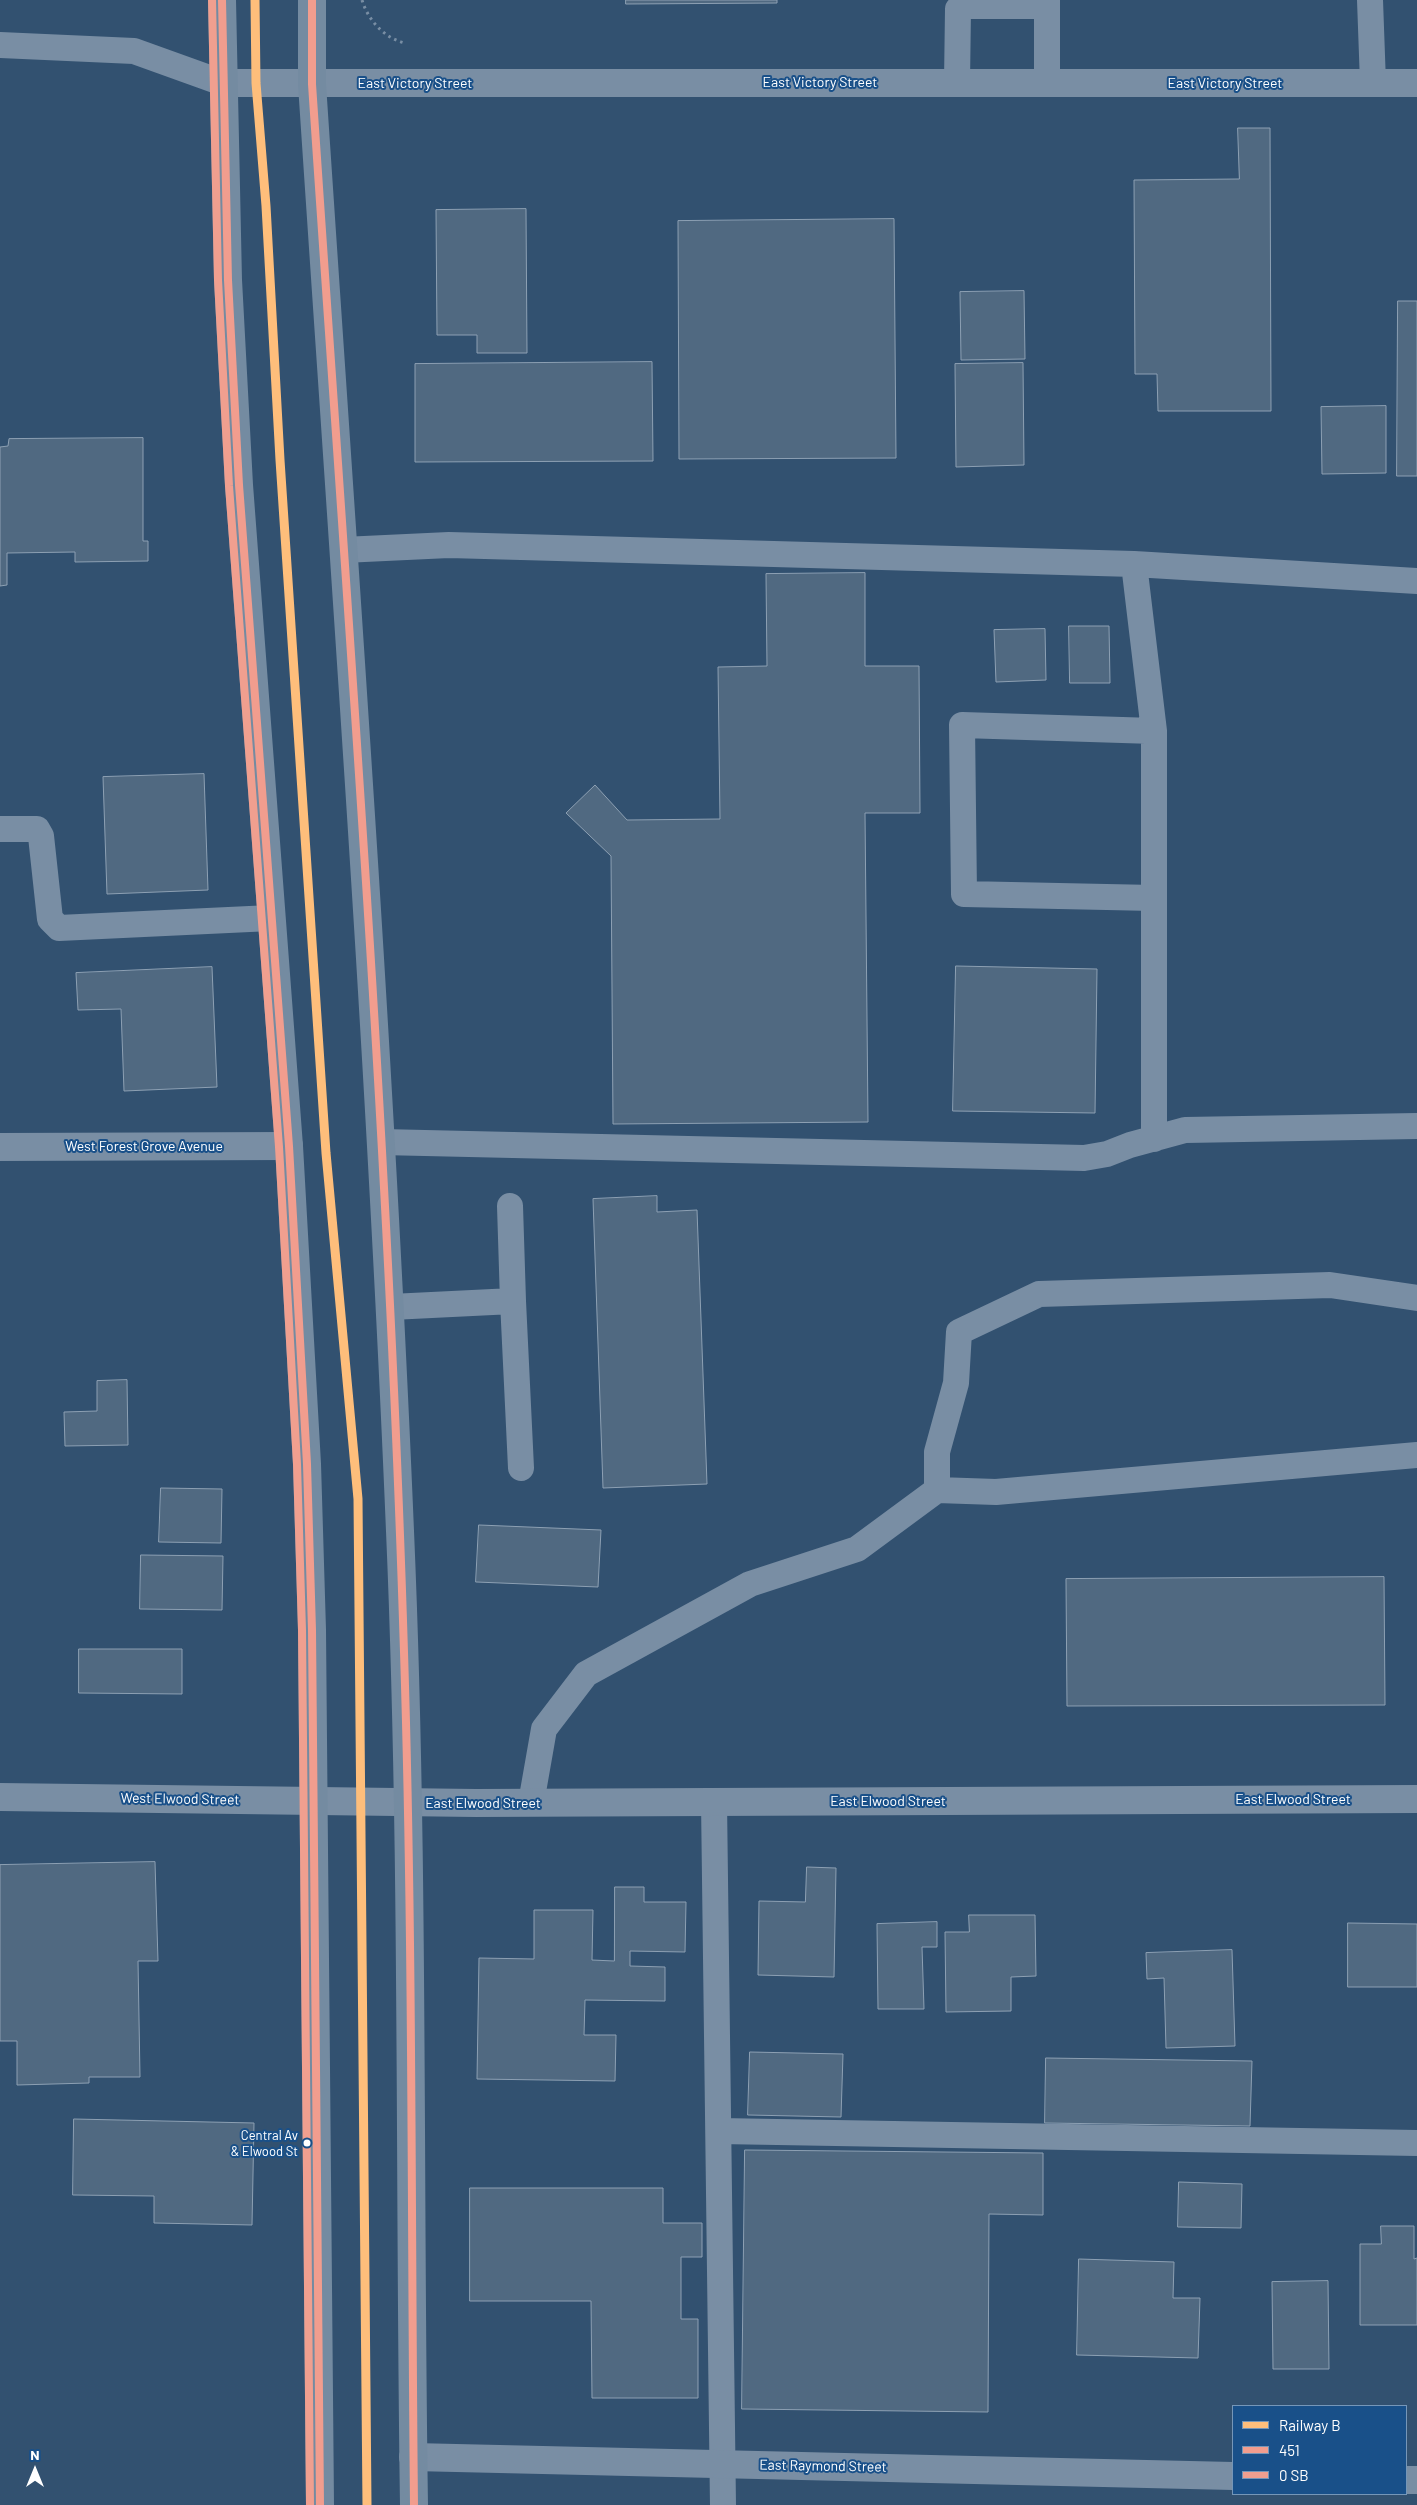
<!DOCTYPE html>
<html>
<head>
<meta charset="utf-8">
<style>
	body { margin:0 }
	#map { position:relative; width:1417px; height:2505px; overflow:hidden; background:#325170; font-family:Barlow,sans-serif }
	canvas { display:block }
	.legend { position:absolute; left:1232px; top:2405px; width:175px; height:90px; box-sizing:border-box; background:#195089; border:1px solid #7596b8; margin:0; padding:6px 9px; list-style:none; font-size:15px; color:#fff }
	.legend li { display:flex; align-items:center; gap:10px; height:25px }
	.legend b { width:25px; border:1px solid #7596b8 }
	.north { position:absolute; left:10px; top:2445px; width:50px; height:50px; -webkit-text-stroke:4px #195089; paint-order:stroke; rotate:0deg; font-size:14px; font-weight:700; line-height:20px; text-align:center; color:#fff }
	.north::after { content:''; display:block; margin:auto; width:18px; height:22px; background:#fff; clip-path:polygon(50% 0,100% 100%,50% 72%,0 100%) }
</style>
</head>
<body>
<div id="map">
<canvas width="1417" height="2505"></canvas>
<ul class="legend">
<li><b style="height:6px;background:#febe7b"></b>Railway B</li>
<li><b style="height:6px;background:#f19d8e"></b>451</li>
<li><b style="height:6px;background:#f09f8f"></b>0 SB</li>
</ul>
<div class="north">N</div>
</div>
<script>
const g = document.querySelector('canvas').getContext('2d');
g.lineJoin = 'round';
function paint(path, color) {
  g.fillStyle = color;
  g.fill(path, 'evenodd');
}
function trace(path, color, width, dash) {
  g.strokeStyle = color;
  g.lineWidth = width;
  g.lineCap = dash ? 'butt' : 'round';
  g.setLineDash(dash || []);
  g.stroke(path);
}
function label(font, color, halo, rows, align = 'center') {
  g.font = font + ' Barlow,sans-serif';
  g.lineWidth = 4;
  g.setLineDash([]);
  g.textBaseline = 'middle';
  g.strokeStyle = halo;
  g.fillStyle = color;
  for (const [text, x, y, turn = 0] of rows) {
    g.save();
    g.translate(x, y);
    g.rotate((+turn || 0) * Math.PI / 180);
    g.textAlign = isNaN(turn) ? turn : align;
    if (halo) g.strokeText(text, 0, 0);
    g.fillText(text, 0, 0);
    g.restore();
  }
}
const building = new Path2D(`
	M626 0H777V3L626 4Z
	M1238 128H1270L1271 411H1158L1157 374H1135L1134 180 1239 179Z
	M526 209 527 353H477V335H437L436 210Z
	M894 219 896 458 679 459 678 221Z
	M1024 291 1025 359 961 360 960 292Z
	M1398 301H1417V476H1397Z
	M652 362 653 461 415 462V364Z
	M1023 363 1024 465 956 467 955 364Z
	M1386 406V473L1322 474 1321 407Z
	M143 438V541H148V561L75 562V552L7 553V585L0 586V447L8 446 9 439Z
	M865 573V666H919L920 813H865L868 1122 613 1124 611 856 566 813 595 785 627 820 720 819 718 667 767 666 766 574Z
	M1069 626H1109L1110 683H1070Z
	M1045 629 1046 680 996 682 994 630Z
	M204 774 208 890 107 894 103 777Z
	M956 966 1097 969 1095 1113 953 1111Z
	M212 967 217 1087 124 1091 121 1009 78 1010 76 973Z
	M657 1196V1212L697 1210 707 1484 603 1488 593 1199Z
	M127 1380 128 1445 65 1446 64 1412 97 1411V1381Z
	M161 1488 222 1489 221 1543 159 1542Z
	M479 1525 601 1530 598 1587 476 1582Z
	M141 1555 223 1556 222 1610 140 1609Z
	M1384 1577 1385 1705 1067 1706 1066 1579Z
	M79 1649H182V1694L79 1693Z
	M155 1862 158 1961H138L140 2077H89V2083L17 2085V2041H0V1865Z
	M807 1867 836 1868 834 1977 758 1975 759 1901 805 1902Z
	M615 1887H644V1902H686L685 1952 630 1951V1966L665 1967V2001L585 2000 584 2035H616L615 2081 477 2079 479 1958 534 1959V1910H593L592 1960 614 1961Z
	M969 1915H1035L1036 1976 1011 1977V2011L946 2012 945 1932H969Z
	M937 1922V1947H922L924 2009H878L877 1924Z
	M1348 1923 1417 1924V1987H1348Z
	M1232 1950 1235 2046 1166 2048 1164 1978 1147 1979 1146 1953Z
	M750 2052 843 2054 841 2117 748 2115Z
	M1046 2058 1252 2061 1250 2126 1045 2123Z
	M74 2119 254 2123 252 2225 154 2223V2196L73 2195Z
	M745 2150 1043 2153V2215L989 2214 988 2412 742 2409Z
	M1179 2182 1242 2184 1241 2228 1178 2227Z
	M470 2188H663V2223H702V2257H681V2319H698V2398H592L591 2301H470Z
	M1381 2226H1414V2259L1417 2258V2325H1360V2244H1381Z
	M1079 2259 1174 2262 1173 2298H1200L1198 2358 1077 2355Z
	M1328 2281 1329 2369H1273L1272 2282Z`);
paint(building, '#506981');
trace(building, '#8da0b3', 1);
trace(new Path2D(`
	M362 0C368 20 384 38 405 43`), '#798ea4', 3, [2.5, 4]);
trace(new Path2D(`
	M1370 0 1373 83
	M0 45 134 51 223 83
	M957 82 958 9 962 6H1047
	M1047 83V0
	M343 550 449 545 1134 564
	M1154 731 962 725 964 894 1154 898
	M0 829H37L41 836 50 919 59 928 271 918
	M1154 1139V731L1134 564 1417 581
	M381 1142 1084 1158 1107 1154 1130 1145 1185 1130 1417 1126
	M1417 1298 1330 1285 1039 1294 959 1332 956 1383 937 1452V1490L996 1492 1417 1455
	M513 1301 521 1468
	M391 1307 513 1301 510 1206
	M714 1801 723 2505
	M531 1803 544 1729 586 1674 750 1584 857 1549 937 1490
	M719 2131 1417 2143`), '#798ea4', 26);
trace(new Path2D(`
	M223 83H1417
	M0 1147 289 1146
	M413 2457 1233 2476
	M1406 2480H1417`), '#798ea4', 28);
trace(new Path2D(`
	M0 1797 476 1803 1417 1799`), '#798ea4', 28);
trace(new Path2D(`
	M222 0 228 280 239 485 289 1146 307 1464 312 1630 320 2505
	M312 0V84C344 566 380 1048 400 1531 414 1855 409 2180 414 2505`), '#748ba1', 28);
trace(new Path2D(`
	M222 0 228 280 239 485 289 1146 307 1464 312 1630 320 2505
	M312 0V84C347 606 388 1129 404 1652 413 1937 411 2221 414 2505`), '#f19d8e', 8);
trace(new Path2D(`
	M212 0 218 280 229 486 279 1147 297 1464 302 1630 310 2505`), '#f09f8f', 8);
trace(new Path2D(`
	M255 0 256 83 266 206 280 460 326 1153 358 1499 367 2505`), '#febe7b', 9);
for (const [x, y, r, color] of [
	[307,2143,4.5,"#fff"]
]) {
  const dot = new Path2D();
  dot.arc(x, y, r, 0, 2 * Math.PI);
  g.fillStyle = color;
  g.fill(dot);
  trace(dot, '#195089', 2);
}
label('13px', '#fff', '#195089', [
	["Central Av",298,2136],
	["& Elwood St",298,2152]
], 'right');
label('14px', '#fff', '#195089', [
	["East Victory Street",820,82],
	["East Victory Street",415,83],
	["East Victory Street",1225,83],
	["West Forest Grove Avenue",144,1146],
	["West Elwood Street",180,1799,1],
	["East Elwood Street",1293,1799],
	["East Elwood Street",888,1801],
	["East Elwood Street",483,1803],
	["East Raymond Street",823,2466,1]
]);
</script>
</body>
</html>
